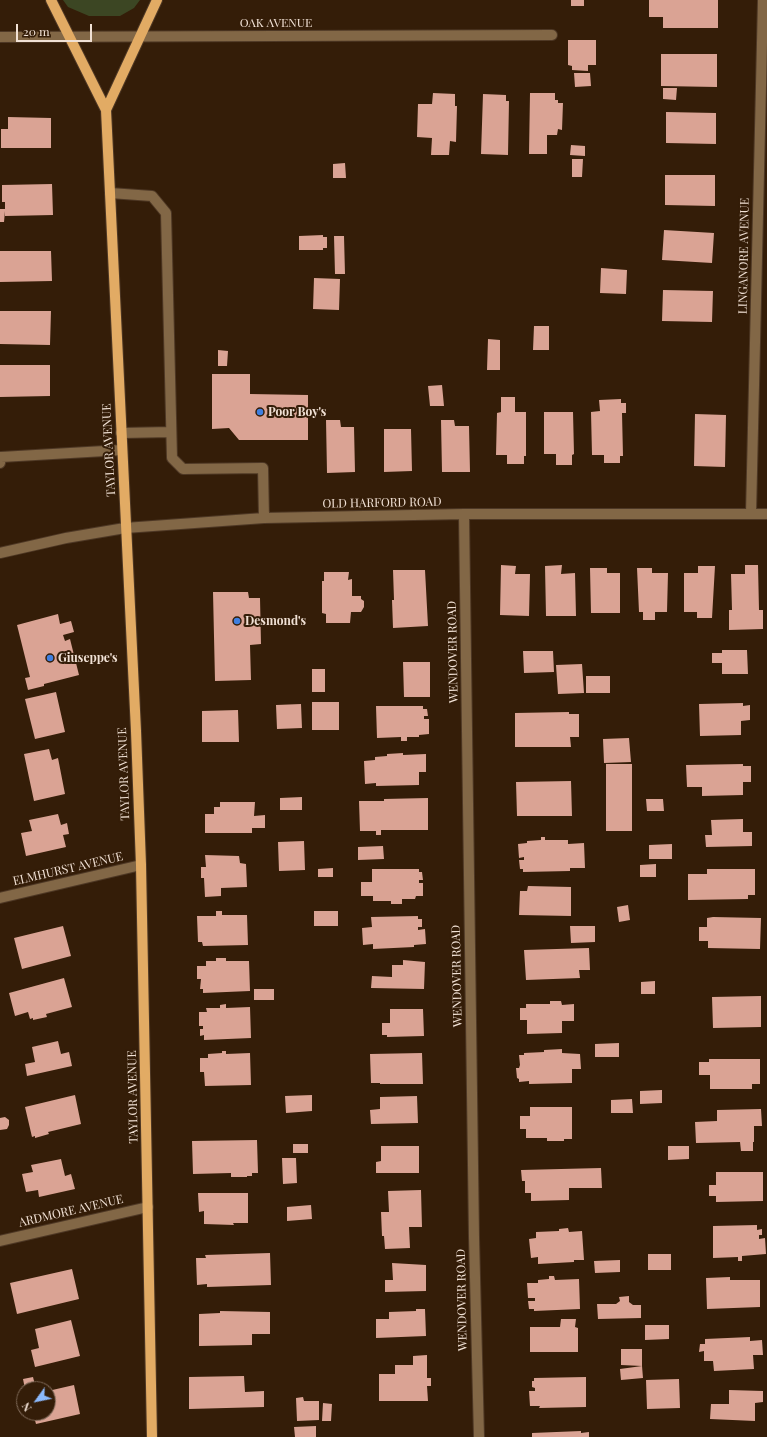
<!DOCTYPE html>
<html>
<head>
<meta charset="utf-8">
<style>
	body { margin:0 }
	#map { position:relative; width:767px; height:1437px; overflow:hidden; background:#341d08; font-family:"Playfair Display",serif }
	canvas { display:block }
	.north { position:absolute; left:16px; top:1381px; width:40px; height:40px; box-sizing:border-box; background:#341d08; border:1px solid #806b5a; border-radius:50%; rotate:237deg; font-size:11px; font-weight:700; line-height:16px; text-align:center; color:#f1e1d5 }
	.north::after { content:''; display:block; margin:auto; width:14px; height:18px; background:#8cb9fc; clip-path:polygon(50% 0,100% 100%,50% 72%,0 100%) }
	.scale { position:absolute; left:16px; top:24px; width:76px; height:18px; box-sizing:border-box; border:2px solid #f1e1d5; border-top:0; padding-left:5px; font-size:12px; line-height:14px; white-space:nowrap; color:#f1e1d5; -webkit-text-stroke:3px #341d08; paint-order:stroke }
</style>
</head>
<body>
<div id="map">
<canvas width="767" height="1437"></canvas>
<div class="north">N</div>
<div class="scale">20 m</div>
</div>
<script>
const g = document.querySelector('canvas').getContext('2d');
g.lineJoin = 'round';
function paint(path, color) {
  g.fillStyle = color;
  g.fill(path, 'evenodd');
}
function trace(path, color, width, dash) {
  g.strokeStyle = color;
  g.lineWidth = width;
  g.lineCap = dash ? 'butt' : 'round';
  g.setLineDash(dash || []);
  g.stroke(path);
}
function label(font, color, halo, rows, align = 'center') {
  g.font = font + ' "Playfair Display",serif';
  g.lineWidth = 4;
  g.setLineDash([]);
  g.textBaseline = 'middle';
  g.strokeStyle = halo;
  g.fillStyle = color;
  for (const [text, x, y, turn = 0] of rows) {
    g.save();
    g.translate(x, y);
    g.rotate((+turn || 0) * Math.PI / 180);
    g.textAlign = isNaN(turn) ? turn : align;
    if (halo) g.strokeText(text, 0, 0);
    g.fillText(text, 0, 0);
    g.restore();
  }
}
paint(new Path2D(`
	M63 0H140L134 8 120 16H89L68 7Z`), '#3c4623');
paint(new Path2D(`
	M571 0H584V6H571Z
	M649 0H718V28H663V17H649Z
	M568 40H596V65H588V71L572 70V66L568 65Z
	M661 54H717V87L661 86Z
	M574 73H590L591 86 575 87Z
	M663 88H677L676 100 663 99Z
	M433 93 455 94V106H457L456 142 450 141 449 155H431L432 138 417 137 418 104H432Z
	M530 93H555V100H558V103H563L562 130 558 129 557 135H547V154H529Z
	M483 94 506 95V101H509L508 155 481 154Z
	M666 112 716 113V144L666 143Z
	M8 117 51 118V148H1V129H8Z
	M571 145 585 146V156L570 155Z
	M572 159H583L582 177H572Z
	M345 163 346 178H333V164Z
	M665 175H715V206L665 205Z
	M52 184 53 215 5 216V211L4 222H0V209H5V202H2V185Z
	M664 230 714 233 712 263 662 260Z
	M323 235V237H327V248H323V250H299V236Z
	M334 236H344L345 274H335Z
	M0 251H51L52 281 0 282Z
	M601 268 627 270 626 294 600 293Z
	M314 278 340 279 339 310 313 309Z
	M663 290 713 291 712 322 662 321Z
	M0 311H51L50 345 0 344Z
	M534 326H549V350H533Z
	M488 339 500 340V370H487Z
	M218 350 228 351 227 366H218Z
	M0 365H50V396L0 397Z
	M212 374H250V394L308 395V440H239L229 428 212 429Z
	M442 385 444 406H430L428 386Z
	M501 397H515V412H526V456H524V464H507V455H496L497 413 501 412Z
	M621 399V403H626V413H622L623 456H620V463H604V455H592L591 412 600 411 599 400Z
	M544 412H573L574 454 572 455V465H556V454H544Z
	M695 414 726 415 725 467 694 466Z
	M326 420H340L341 427H354L355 472 327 473Z
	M441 420H454L455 426H469L470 472H442Z
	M384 429H411L412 471 384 472Z
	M501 565 516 566 515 574H530L529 616 500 615Z
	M562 565 561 574 575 573 576 616H546L545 566Z
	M745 565H758L759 610H763V629L729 630V610H732L731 574H745Z
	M698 566H715L712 618H697V612H684V573H698Z
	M590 568H607V573H620V613H591Z
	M637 568H652V573H668L667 612H655V620H643V612H639Z
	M393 570H425L428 626 393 628 392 600H394Z
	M324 572H349L348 580 352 579V596H361V599L364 601V607L361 612H351L350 623H326V614L322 613V581H324Z
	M213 592H248L249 598H260L261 644 250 645 251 680 215 681Z
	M58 614 60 624 71 621 74 632 63 635 65 641 70 639 79 675 44 684V686L28 690 25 678 30 677 17 625Z
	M722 650H747L748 674H722V663H712V653H722Z
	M523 651H553L554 672 524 673Z
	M403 662H430V697H404Z
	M582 664 584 693 558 694 556 665Z
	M312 669H325V692H312Z
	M586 676H610V693H586Z
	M56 692 65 732 35 739 25 699Z
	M312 702H339V730H312Z
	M743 703V706L750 705V720L741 721V735L700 736 699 704Z
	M301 704 302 728 277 729 276 705Z
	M376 706H423V709H427L428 716H424V719H429V734L419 735V737H407V741H401V737L377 738Z
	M238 710 239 742H202V711Z
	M569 712V714H579V737H570L571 747H515V713Z
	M629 738 631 762 604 763 603 739Z
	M49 749 52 760 58 758 65 794 34 801 24 754Z
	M403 753V755L426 754V772H419V785L376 786V783L365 784 364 761 375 760V757L387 756V754Z
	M606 764H632V831H606Z
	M743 764V766H751V782H743V795L702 796V787H687L686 765Z
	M571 781 572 816H517L516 782Z
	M302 797V810H280V798Z
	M428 798V830H381V835H376V831H360L359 801H384V799Z
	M646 799H663L664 811H647Z
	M220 802H255L254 816 265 815V828H252V833H205V814H214V807H220Z
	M58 814 61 825 67 823 69 834 63 835 66 847 26 856 21 833 32 831 29 820Z
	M743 819V832H752V846L706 847 705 835H712L711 820Z
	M541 837H545V840H568V844L584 843 585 868H570V871L523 872V869H520L519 860H524V857L519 858 518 844 527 843V841L541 840Z
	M304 841 305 870 279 871 278 842Z
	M672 844V859H649V845Z
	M383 846 384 859 358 860V847Z
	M205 855 239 856 240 863 246 864 247 887 221 888V896L205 897 204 878H201V867H206Z
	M656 864V877H640V865Z
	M333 868V877H318V869Z
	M372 869H419V872H422L423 880H419V883H423V896H416L415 899H402V904H391V901H373V896H361V882H372Z
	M707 869H755V895H748V899L688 900V874H707Z
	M528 886 571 887V916L519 915 520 891H527Z
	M628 905 630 920 619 922 617 907Z
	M216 911H222V915H247L248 945 203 946 202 942H198L197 916H216Z
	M314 911H338V926H314Z
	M418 916V919H422V927H418V930L425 929 426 944 414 945V947L373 949V944L363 945 362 928 372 927 371 917Z
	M713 917 761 918 760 949 708 948V941H699V927H707V918Z
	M63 926 71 956 22 969 14 938Z
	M570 926H595V942L571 943Z
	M589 948 590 970H579L580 978 526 980 524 950Z
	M216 958H226V961H249L250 991 203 993V989H200L201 979H197V966H206V961H216Z
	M403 960 425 962 424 989 371 988 372 976 392 977V965H403Z
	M64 978 72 1007 46 1014 47 1017 33 1020V1018L30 1019 28 1012 15 1016 9 993Z
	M655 981V994H641V982Z
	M254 989H274V1000H254Z
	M761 996V1027L713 1028 712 997Z
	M550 1001H561L562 1005 574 1004V1021H562V1033L527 1034V1020H520V1008H526V1004H550Z
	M226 1004V1008L250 1007 251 1038 204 1040V1035L200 1036V1029H203V1026H199V1012H207L206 1008H220V1005Z
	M390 1009H423L424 1036 387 1037V1035H382V1023H390Z
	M58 1041 61 1054 69 1052 72 1066 27 1076 25 1064 35 1062 32 1047Z
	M619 1043V1057H595V1044Z
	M562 1049V1053L580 1054 581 1069H572V1083L529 1084V1081L519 1082V1079L517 1078 516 1068H519L520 1065 519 1055H524V1053L544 1052V1050Z
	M222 1051H226V1054L250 1053 251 1085 205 1086 204 1072H200V1058H208V1054L222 1053Z
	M422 1053 423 1084H380V1083H371L370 1054Z
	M709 1059H760V1084H752V1089H710V1075H699V1062H709Z
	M662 1090V1103L640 1104V1091Z
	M75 1095 81 1124 48 1132 49 1134 35 1138V1136L32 1137 25 1107Z
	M312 1095V1111L286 1113 285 1096Z
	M417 1096 418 1123 371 1124 370 1110 380 1109V1097Z
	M632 1099 633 1113H611V1100Z
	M530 1107H572V1139H564V1141H547V1138H526V1129H520V1116H530Z
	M761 1109 762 1126H754V1142H753V1151H741L740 1142 696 1143 695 1122 717 1121V1110Z
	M5 1117 9 1120V1125L7 1129 0 1130V1118Z
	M257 1140 258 1173H252V1176H247V1177H231V1173L193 1174 192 1141Z
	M293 1144H308V1153H293Z
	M381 1146H419V1173H376V1162L381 1161Z
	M668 1146H689V1159L668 1160Z
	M282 1158H296L297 1183 283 1184Z
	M61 1159 65 1176 71 1174 75 1189 39 1197 38 1190 26 1192 22 1174 33 1172 31 1165Z
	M601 1168 602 1188H569V1200L531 1201V1193H525V1181H522L521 1170Z
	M716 1172H763V1201L716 1202V1196H709V1185H716Z
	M421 1190 422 1227H409L410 1248 385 1249 384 1236H382L381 1212H389L388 1191Z
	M198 1193H248V1223H233L234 1225 204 1224V1211L199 1212Z
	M311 1205 312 1219 287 1221V1207Z
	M757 1225V1230L762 1229V1235H759V1239L765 1238 766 1254 742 1256V1261H738V1257L713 1258V1226Z
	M568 1228 569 1232 582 1231 584 1260H574V1262L538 1264V1257L531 1258 529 1239 536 1238V1232L559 1231V1229Z
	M270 1253 271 1285 207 1287V1284L197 1285 196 1258H206L205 1255Z
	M648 1254H671V1270H648Z
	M620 1260V1272L595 1273 594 1261Z
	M392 1263 426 1265V1291L385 1292V1280H393Z
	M72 1269 79 1299 17 1314 10 1283Z
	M549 1276H554L555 1280 579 1279 580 1309 534 1311V1309H529L528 1301H535V1298H528L527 1283H538V1280L549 1279Z
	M730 1277V1280H760V1307L707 1309 706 1278Z
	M629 1296V1302L633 1305H641V1318L598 1319 597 1304H616L620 1301 619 1297Z
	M416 1309H425L426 1336 376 1338V1319H389V1312L416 1311Z
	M220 1311 270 1312V1334H252V1345L199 1346V1314L220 1313Z
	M561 1319H576L575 1327 578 1328V1352H530V1327H560Z
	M71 1320 80 1356 35 1367 31 1350 39 1348 35 1329Z
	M645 1325H669V1339L645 1340Z
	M750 1337V1341L762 1340 763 1355H753L754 1369 714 1371 713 1361H704V1351L699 1352 700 1344H705V1339Z
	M621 1349H642V1366L621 1365Z
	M427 1355V1378H431V1386H427L428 1401H379V1374H395V1365H413V1356Z
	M642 1366 643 1378 621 1380 620 1369Z
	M244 1376 245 1392 264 1391V1407L189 1409V1377Z
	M33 1377 36 1389H25L23 1379Z
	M586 1377V1407L539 1408 540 1406H530L529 1391H535V1388L532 1387V1381H534V1378Z
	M679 1379 680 1408 647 1409 646 1380Z
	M74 1385 80 1414 36 1424 33 1413H48V1391Z
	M729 1390 763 1391V1402L755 1403V1421L710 1419 711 1404H729Z
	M303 1397 304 1401H319V1420L297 1421 296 1398Z
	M323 1403 332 1404 331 1421H322Z
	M316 1426V1437H295L294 1427Z
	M581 1431V1433L589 1432V1437H532V1433Z`), '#daa394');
const minor = new Path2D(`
	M0 37 552 35
	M110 193 152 196 166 213 172 458 183 469 263 468 264 518
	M121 433 171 432
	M0 463 1 457 122 450
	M464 514 474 1237 479 1437
	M751 514 763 0
	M0 553 66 538 125 528 264 518 464 514H767
	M0 898 141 865
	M0 1241 148 1207`);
const major = new Path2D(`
	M51 0 106 110 136 731 141 865 152 1437
	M106 110 157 0`);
trace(minor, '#4e3825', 12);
trace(major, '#4e3825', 12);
trace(minor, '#826746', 10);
trace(major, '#e2ab64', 10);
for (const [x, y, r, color] of [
	[260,412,4,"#3f7fe0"],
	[237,621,4,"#3f7fe0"],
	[50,658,4,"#3f7fe0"]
]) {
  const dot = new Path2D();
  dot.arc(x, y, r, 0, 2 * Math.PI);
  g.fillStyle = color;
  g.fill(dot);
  trace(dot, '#341d08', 1.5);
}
label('12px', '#f1e1d5', '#341d08', [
	["OAK AVENUE",276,23],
	["LINGANORE AVENUE",744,256,-89],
	["TAYLOR AVENUE",109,450,-93],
	["OLD HARFORD ROAD",382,503,-1],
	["WENDOVER ROAD",453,652,-91],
	["TAYLOR AVENUE",124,774,-92],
	["ELMHURST AVENUE",68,869,-13],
	["WENDOVER ROAD",457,976,-91],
	["TAYLOR AVENUE",133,1097,-91],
	["ARDMORE AVENUE",71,1211,-13],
	["WENDOVER ROAD",462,1300,-91]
]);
label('bold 12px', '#f1e1d5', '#341d08', [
	["Poor Boy's",268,412],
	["Desmond's",245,621],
	["Giuseppe's",58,658]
], 'left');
</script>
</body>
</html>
